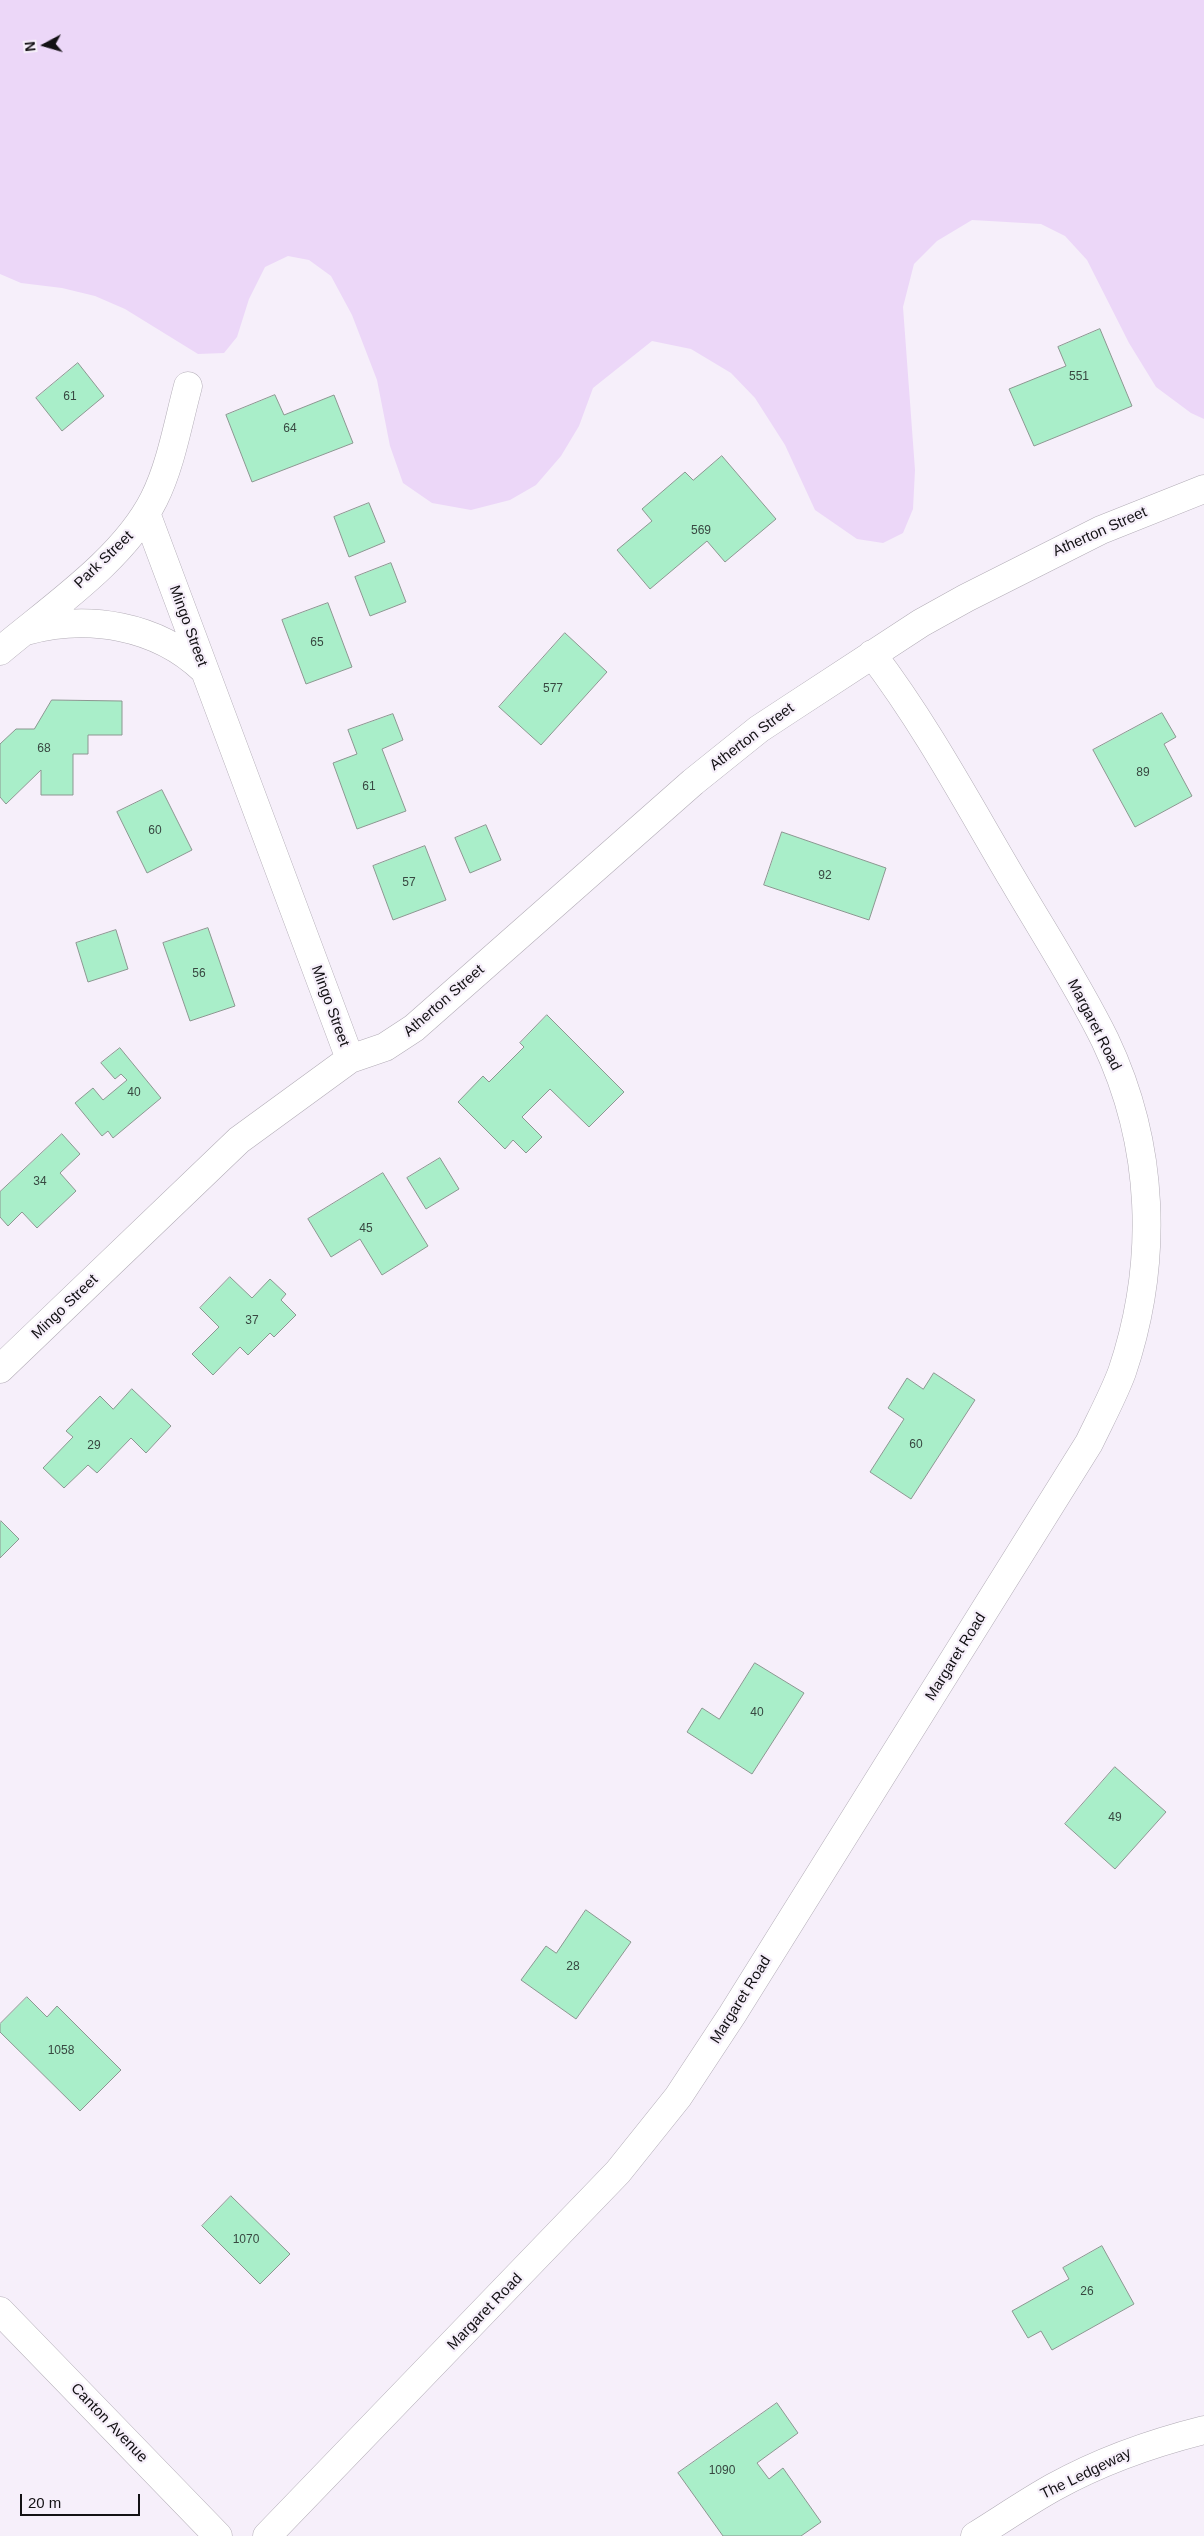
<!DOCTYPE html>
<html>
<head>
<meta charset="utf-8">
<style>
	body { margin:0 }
	#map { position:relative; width:1204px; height:2536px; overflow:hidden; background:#f6effa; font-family:Helvetica,sans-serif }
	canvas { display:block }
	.north { position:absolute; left:20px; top:20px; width:50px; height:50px; -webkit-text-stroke:4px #f6effa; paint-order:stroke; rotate:264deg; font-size:14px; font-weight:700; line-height:20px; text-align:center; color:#131114 }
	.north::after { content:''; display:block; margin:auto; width:18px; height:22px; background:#131114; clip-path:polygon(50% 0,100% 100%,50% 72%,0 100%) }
	.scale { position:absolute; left:20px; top:2494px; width:120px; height:22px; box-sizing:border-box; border:2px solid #131114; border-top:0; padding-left:6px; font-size:15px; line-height:18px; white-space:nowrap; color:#131114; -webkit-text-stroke:4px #f6effa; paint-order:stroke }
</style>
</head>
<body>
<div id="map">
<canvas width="1204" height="2536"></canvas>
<div class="north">N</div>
<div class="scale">20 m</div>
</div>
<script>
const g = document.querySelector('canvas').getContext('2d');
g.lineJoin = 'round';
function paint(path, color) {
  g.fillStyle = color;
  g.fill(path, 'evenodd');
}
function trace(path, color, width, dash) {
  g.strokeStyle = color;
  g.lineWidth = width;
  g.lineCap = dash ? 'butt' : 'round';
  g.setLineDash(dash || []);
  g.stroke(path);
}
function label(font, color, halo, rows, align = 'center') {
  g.font = font + ' Helvetica,sans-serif';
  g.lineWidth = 4.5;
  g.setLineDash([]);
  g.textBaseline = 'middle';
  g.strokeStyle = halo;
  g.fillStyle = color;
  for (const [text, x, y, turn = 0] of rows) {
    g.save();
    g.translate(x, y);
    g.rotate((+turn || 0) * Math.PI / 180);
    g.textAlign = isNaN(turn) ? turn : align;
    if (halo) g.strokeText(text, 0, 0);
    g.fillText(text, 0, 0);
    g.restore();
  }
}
paint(new Path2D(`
	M0 0H1204V419L1191 413 1156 387 1129 343 1087 260 1065 236 1041 224 972 220 937 241 914 264 903 307 915 470 913 509 903 533 883 543 857 539 815 510 785 445 755 398 731 373 691 349 652 341 593 388 579 426 561 456 536 485 510 500 471 510 432 503 403 483 390 446 377 380 352 315 331 276 309 260 288 256 265 267 249 299 237 337 224 353 198 354 125 309 95 296 62 288 21 283 0 274Z`), '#ecd7f8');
const building = new Path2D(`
	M1100 329 1132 406 1034 446 1009 389 1066 366 1058 347Z
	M78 363 104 396 62 431 36 398Z
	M275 395 284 415 334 395 353 443 252 482 226 415Z
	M722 456 776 519 725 562 707 541 650 589 617 550 652 521 642 509 685 472 693 480Z
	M369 503 385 542 349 557 334 517Z
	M391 563 406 602 370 616 355 577Z
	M328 603 352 667 306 684 282 620Z
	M565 633 607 672 541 745 499 707Z
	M52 700 122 701V735H88V754H73V795H41V770L6 804 0 797V744L16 729H34Z
	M1162 713 1176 737 1164 744 1192 796 1135 827 1093 750Z
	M393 714 403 740 382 749 406 811 357 829 333 763 357 754 348 730Z
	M162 790 192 850 147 873 117 812Z
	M486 825 501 860 470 873 455 838Z
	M782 832 886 868 869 920 764 885Z
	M425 846 446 900 393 920 373 866Z
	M208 928 235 1006 190 1021 163 943Z
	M116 930 128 969 88 982 76 943Z
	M547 1015 624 1092 589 1127 550 1089 522 1117 542 1137 526 1153 513 1140 505 1149 458 1102 483 1076 489 1082 524 1047 520 1043Z
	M120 1048 161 1098 113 1138 108 1131 102 1136 75 1103 93 1088 103 1100 127 1080 121 1074 115 1079 101 1063Z
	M62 1134 80 1154 60 1173 76 1191 37 1228 22 1212 8 1226 0 1217V1192Z
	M440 1158 459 1189 426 1209 407 1178Z
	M383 1173 428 1246 382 1275 360 1239 331 1257 308 1219Z
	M230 1277 252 1298 270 1279 286 1294 281 1300 296 1315 274 1337 270 1333 248 1355 240 1347 213 1375 192 1354 219 1327 200 1308Z
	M934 1373 975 1400 911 1499 870 1472 904 1419 888 1408 907 1378 923 1389Z
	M132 1389 171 1426 146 1453 131 1438 97 1473 88 1465 64 1488 43 1468 73 1437 66 1431 100 1396 113 1409Z
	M1 1521 19 1539 0 1558V1522Z
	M755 1663 804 1693 752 1774 687 1732 702 1708 719 1719Z
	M1115 1767 1166 1812 1115 1869 1065 1824Z
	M586 1910 631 1942 576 2019 521 1980 546 1946 556 1953Z
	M27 1997 47 2017 57 2006 121 2070 80 2111 0 2032V2024Z
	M231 2196 290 2254 260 2284 202 2226Z
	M1102 2246 1134 2304 1052 2350 1041 2331 1028 2338 1012 2311 1069 2279 1063 2268Z
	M777 2403 798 2433 757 2463 769 2479 783 2468 821 2522 801 2536H723L678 2473Z`);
paint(building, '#a9eec9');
trace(building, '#8c9791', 1);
const minor = new Path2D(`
	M146 513 350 1059
	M26 631C88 614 157 625 204 670
	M0 651C51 608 124 559 154 499 171 465 178 423 188 386
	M0 1369 239 1140 350 1059 385 1047 414 1028 693 782 759 729 794 706 921 623 966 598 1101 530 1204 489
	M267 2536 618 2172 678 2097 732 2015 1089 1443C1100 1420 1113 1396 1122 1372 1159 1262 1155 1145 1105 1040 1078 985 1044 933 1013 880 968 804 926 725 872 654
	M975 2536C1001 2520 1027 2502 1054 2487 1101 2461 1152 2443 1204 2430`);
const major = new Path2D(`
	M0 2311 218 2536`);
trace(minor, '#b2acb6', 29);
trace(major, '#b2acb6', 29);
trace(minor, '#fff', 28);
trace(major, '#fff', 28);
label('12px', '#384841', null, [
	["551",1079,377],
	["61",70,397],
	["64",290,429],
	["569",701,531],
	["65",317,643],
	["577",553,689],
	["68",44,749],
	["89",1143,773],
	["61",369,787],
	["60",155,831],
	["92",825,876],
	["57",409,883],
	["56",199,974],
	["40",134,1093],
	["34",40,1182],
	["45",366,1229],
	["37",252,1321],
	["60",916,1445],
	["29",94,1446],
	["40",757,1713],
	["49",1115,1818],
	["28",573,1967],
	["1058",61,2051],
	["1070",246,2240],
	["26",1087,2292],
	["1090",722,2471]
]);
label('15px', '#131114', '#f6effa', [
	["Atherton Street",1100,532,-24],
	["Park Street",104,560,-44],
	["Mingo Street",188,626,70],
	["Atherton Street",752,737,-37],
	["Atherton Street",444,1001,-41],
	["Mingo Street",330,1006,70],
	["Margaret Road",1094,1025,63],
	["Mingo Street",65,1307,-44],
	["Margaret Road",956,1657,-58],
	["Margaret Road",741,2000,-58],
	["Margaret Road",485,2312,-46],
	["Canton Avenue",109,2423,46],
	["The Ledgeway",1086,2474,-26]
]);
</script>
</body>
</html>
